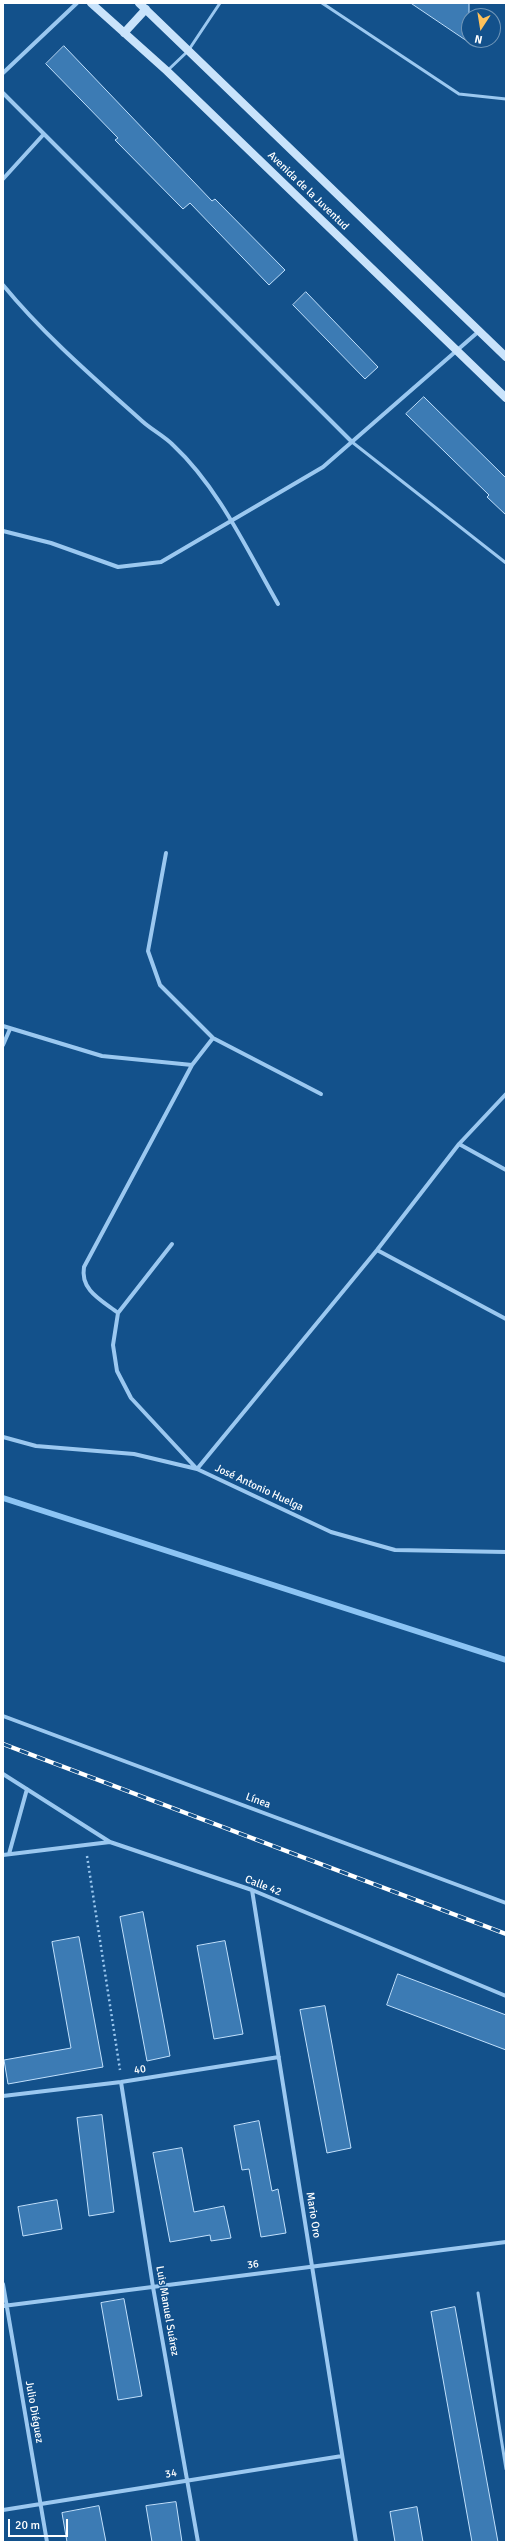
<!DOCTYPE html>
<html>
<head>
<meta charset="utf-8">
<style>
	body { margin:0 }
	#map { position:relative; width:509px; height:2545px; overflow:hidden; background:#13518b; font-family:Signika,sans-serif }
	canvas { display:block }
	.frame { position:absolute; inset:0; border:4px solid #fff; pointer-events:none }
	.north { position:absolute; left:461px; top:8px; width:40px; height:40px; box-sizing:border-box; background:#13518b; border:1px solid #7197b9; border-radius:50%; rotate:192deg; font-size:11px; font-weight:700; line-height:16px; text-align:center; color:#fff }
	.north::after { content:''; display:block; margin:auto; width:14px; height:18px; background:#ffc25a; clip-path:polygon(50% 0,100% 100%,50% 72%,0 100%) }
	.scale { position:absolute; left:8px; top:2519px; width:60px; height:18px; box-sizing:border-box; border:2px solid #fff; border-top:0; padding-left:5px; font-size:12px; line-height:14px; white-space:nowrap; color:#fff; -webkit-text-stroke:3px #13518b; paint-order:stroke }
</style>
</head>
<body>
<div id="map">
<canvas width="509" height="2545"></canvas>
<div class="frame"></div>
<div class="north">N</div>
<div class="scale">20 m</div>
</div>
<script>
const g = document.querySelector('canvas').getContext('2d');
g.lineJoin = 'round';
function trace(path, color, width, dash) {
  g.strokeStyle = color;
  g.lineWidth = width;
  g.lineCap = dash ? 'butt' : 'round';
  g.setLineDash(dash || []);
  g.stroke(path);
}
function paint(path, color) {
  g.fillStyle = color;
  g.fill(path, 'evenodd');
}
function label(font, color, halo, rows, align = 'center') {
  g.font = font + ' Signika,sans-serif';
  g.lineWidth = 3;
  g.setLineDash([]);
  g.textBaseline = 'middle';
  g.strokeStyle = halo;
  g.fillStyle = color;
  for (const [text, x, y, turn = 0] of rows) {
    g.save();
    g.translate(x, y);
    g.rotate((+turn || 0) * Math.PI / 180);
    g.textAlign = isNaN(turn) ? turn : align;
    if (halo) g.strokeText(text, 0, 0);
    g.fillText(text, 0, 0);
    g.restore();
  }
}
trace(new Path2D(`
	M3 1498 506 1660`), '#8cc4f4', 6);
const building = new Path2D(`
	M411 3H469V42Z
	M64 46 212 201 215 199 285 270 269 285 190 203 183 209 115 140 118 138 46 64Z
	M306 292 378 367 365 379 293 305Z
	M424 397 506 478V515L487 497 489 495 406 414Z
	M143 1912 170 2056 147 2061 120 1917Z
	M79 1937 103 2067 8 2084 4 2060 71 2048 52 1942Z
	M225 1941 243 2034 214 2039 197 1946Z
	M398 1974 506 2015V2050L387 2005Z
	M325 2006 351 2148 327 2153 300 2010Z
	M102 2115 114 2212 89 2216 77 2118Z
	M259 2121 272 2191 278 2189 286 2233 261 2237 249 2169 242 2170 234 2126Z
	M182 2148 194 2212 224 2206 231 2238 211 2241 210 2235 170 2242 153 2153Z
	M57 2200 62 2229 23 2236 18 2207Z
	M124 2299 142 2396 118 2400 101 2303Z
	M455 2307 498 2542H472L431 2312Z
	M176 2502 182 2542H152L146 2506Z
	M99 2506 106 2542H67L62 2513Z
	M417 2507 423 2542H395L390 2512Z`);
paint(building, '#3c7bb4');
trace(building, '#c1e0fc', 1);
trace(new Path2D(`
	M87 1856 120 2070`), '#9bc8f0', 2.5, [2, 3]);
trace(new Path2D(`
	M322 3 459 94 506 99
	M167 71 188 51 220 3
	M352 442 506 563
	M478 2293 506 2469`), '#9bc8f0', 3);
trace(new Path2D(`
	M3 73 77 3
	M3 93 352 442
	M3 179 43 135
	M3 285C44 335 94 378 142 421 152 430 164 436 173 445 219 488 247 550 278 604
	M3 531 51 543 118 567 161 562 323 467 478 332
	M166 853 148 951 160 985 213 1038 321 1094
	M3 1026 102 1056 192 1065
	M3 1045 10 1029
	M459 1144 506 1170
	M172 1244 118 1313 113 1345 117 1371 131 1398 197 1469 377 1250 459 1144 506 1094
	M377 1250 506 1319
	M118 1313C101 1300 80 1290 84 1267L192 1065 213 1038
	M3 1437 36 1446 134 1454 197 1469 331 1532 395 1550 506 1552
	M3 1716 506 1903
	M3 1774 110 1842
	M9 1854 27 1789
	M3 1855 110 1842 252 1890 506 1996
	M252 1890 356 2542
	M121 2082 153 2287 198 2542
	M3 2096 121 2082 279 2057
	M3 2284 47 2542
	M3 2306 506 2242
	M3 2510 342 2456`), '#9bc8f0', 4);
trace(new Path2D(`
	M91 3 167 71 506 398
	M139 3 506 357
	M124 33 146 9`), '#c9e3fb', 8);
const rail = new Path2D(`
	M3 1744 506 1934`);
trace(rail, '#fff', 4.5);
trace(rail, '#13518b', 3, [9]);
label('11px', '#fff', '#13518b', [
	["Avenida de la Juventud",308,191,44],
	["José Antonio Huelga",259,1488,25],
	["Línea",258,1801,20],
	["Calle 42",263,1886,21],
	["40",140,2070,-9],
	["Mario Oro",313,2215,81],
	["36",253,2265,-7],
	["Luis Manuel Suárez",167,2311,80],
	["Julio Diéguez",34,2412,80],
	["34",171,2474,-9]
]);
</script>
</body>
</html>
